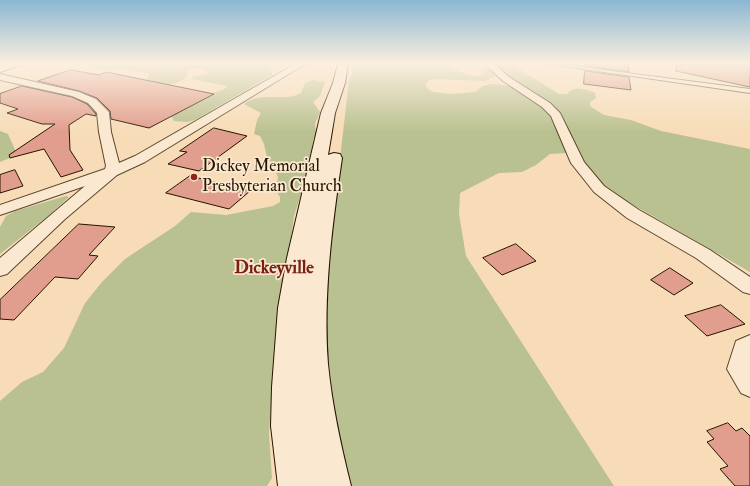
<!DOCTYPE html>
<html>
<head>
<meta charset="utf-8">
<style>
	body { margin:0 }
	canvas { display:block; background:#f7dcb7 }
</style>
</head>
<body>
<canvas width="750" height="486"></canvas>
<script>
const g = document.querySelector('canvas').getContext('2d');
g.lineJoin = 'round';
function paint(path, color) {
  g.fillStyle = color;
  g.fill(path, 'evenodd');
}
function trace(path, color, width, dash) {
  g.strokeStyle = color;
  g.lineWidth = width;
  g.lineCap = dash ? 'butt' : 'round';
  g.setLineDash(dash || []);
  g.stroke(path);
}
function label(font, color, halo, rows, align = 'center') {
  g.font = font + ' "IM FELL Double Pica",serif';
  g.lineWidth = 3.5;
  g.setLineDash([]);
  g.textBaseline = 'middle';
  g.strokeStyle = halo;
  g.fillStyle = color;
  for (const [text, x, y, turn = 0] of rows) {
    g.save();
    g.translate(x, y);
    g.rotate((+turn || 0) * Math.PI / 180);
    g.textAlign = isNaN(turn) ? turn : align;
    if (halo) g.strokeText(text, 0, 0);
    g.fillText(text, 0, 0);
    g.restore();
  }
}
paint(new Path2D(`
	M95 64H266L272 69V75L195 120 187 122 174 121 171 115 174 87C185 85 194 93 205 93 212 94 220 91 226 88L227 86 192 79V77L210 73 198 68 188 70 186 78C169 88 161 85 142 82L148 78 149 74 148 73 127 70H98L94 67Z
	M351 64H446C458 71 469 78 484 75L481 68 490 67 498 75 485 81 436 79 429 80 425 85 428 89 434 92 451 94 475 92 483 86 491 84 512 86 550 113 567 153 550 154 536 165 522 172 499 173 460 193 459 214 466 256 614 486H343L331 421 323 308 349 80 352 73Z
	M492 64H511L559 94H567C574 85 586 89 595 93L596 98 590 102V106L604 115 631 120 661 131 750 149V272L602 187 585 165 565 124Z
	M313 80 325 82 320 96 313 102 320 112 315 124 316 132 313 140 309 170 294 216 292 231 279 303 269 433 272 478 267 486H0V401L22 382 43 372 64 348 85 303 102 282 125 259 175 226 191 212 226 215 273 206 280 202V197L276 191 278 177 272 163 267 158 264 144 260 136 254 134 257 120 261 113 244 104C262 90 284 103 301 93L305 83Z
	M0 131 8 134 16 152 15 156 0 162Z
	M66 196 69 197 48 216 0 254V227L6 216 15 211Z`), '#bac190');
const building = new Path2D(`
	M585 64H628L629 72 585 66Z
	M677 64H750V87L676 71Z
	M71 70 99 75 106 72 214 94 149 128 111 119 110 111 97 98 79 91 38 81Z
	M585 71 629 77 631 90 584 84Z
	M22 86 72 97 87 104 96 114V116L86 114 69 125 70 150 83 170 61 177 44 149 10 158 9 155 55 124H42L7 113 18 109 0 103V94Z
	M214 128 247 136 199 171 168 164 187 152 180 151Z
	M15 170 23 186 0 193V175Z
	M190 176 250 191 229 209 166 193Z
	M79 224 115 227 89 255 98 256 78 279 55 277 14 320 0 319V300Z
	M516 244 536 261 502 275 483 258Z
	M670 268 693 283 674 295 651 280Z
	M721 305 745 324 707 336 685 316Z
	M728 423 736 431 742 428 750 436V486H735L720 469 728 466 707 442 714 439 707 431Z`);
paint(building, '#e19d8d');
trace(building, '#251400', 1);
const lane = new Path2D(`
	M549 64H558L750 89V93Z`);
const street = new Path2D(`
	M10 64H23L0 72V66Z
	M295 64H305L145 162 117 175 65 219 7 274 0 276V258L85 186 0 215V205L105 169 106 166 99 132 97 113 88 103 72 96 0 80V74L79 92 96 99 109 112 111 132 119 163 135 156Z
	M485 64H494L509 77 550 103 560 113 584 162 604 186 639 210 710 250 750 277V294L743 292 696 258 627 218 594 192 571 163 551 116 542 107 503 81Z
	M750 335V397L741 393 727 369 736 341Z`);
const secondary = new Path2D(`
	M338 64H348L345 83 335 113 328 155 334 153 340 154 342 158C332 226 323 295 328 364 332 405 341 446 351 486H278L271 426 272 387 278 308 287 258 321 113 333 83Z`);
trace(lane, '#5a462e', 2);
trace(street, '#5a462e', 2);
trace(secondary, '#251400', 2);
paint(lane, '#fae8d0');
paint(street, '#fae8d0');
paint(secondary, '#fae8d0');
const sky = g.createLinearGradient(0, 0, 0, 132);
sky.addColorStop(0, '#8ab7d2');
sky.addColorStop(0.48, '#fbefdf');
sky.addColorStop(1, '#fbefdf00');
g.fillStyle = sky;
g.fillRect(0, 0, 750, 132);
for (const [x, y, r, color] of [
	[194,177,4,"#8f2418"]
]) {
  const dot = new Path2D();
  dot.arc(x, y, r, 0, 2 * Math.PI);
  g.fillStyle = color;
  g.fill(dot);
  trace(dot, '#fae8d0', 1.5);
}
label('17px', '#251400', '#fae8d0', [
	["Dickey Memorial",202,167],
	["Presbyterian Church",202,187]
], 'left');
label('bold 18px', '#7a1f14', '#fae8d0', [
	["Dickeyville",274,269]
]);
</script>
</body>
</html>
